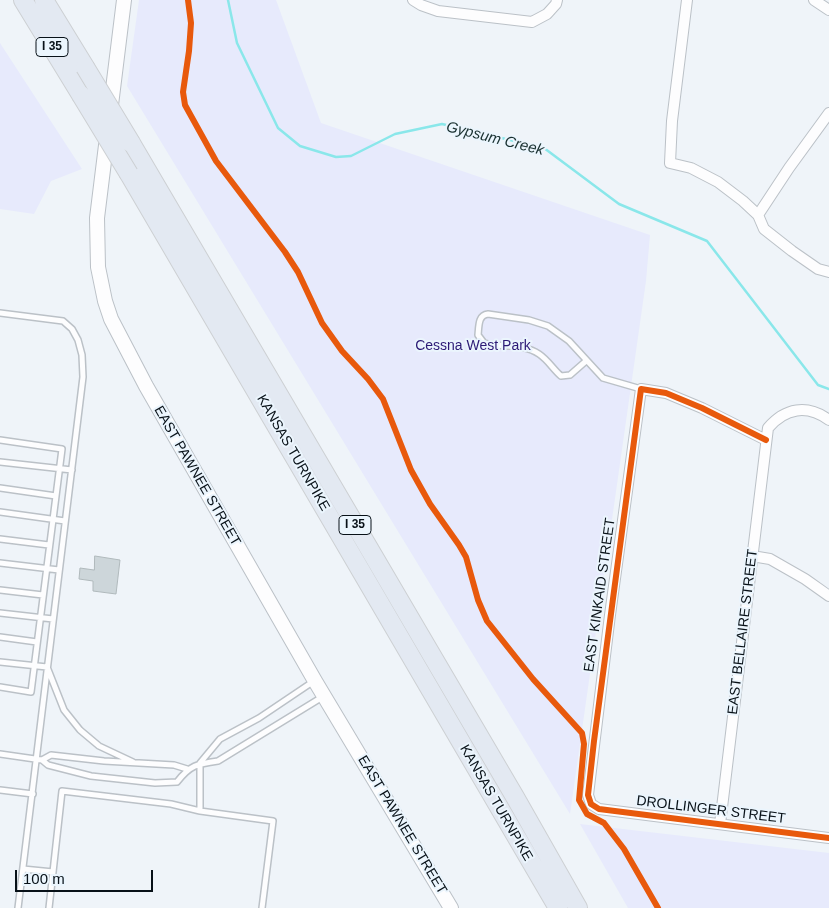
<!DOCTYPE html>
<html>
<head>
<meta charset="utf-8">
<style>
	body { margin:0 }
	#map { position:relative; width:829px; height:908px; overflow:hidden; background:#eff4f9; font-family:Helvetica,sans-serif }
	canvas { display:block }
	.scale { position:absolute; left:15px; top:870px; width:138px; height:22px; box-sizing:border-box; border:2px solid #081118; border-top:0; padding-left:6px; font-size:15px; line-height:18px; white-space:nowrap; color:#081118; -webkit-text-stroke:4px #ebf5fd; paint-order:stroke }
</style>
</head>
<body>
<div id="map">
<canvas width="829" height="908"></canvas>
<div class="scale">100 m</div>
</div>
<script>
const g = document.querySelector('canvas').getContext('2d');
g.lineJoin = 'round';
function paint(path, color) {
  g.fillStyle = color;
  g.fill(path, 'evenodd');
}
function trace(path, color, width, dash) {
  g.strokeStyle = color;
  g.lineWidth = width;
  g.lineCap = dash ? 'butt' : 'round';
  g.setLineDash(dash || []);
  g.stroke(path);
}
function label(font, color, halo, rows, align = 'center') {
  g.font = font + ' Helvetica,sans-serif';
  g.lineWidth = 4;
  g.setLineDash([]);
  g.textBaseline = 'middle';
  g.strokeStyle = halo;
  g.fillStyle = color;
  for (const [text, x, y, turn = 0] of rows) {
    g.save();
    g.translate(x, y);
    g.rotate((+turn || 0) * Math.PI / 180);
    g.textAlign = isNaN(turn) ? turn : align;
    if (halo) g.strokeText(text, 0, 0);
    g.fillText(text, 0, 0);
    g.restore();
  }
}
paint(new Path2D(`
	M139 0H276L321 123 650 235 646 281 570 814 127 86Z
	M0 43 82 169 51 181 34 214 0 209Z
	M580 824 829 853V908H628Z`), '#e7eafc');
trace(new Path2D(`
	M228 0 237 43 278 128 300 146 336 157 351 156 395 134 442 124 544 148 619 204 707 241 818 385 829 389`), '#8ae7ea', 2.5);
const building = new Path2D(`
	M95 556 120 560 116 594 93 591V581L79 579 80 568 94 570Z`);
paint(building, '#cdd6da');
trace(building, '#b0b9bc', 1);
const lane = new Path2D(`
	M0 313 63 321 72 329 78 340 82 355 83 377 18 908
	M586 361 570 375 561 376C553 369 548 360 539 354 523 343 501 348 484 343L478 335C479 326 478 315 488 314L529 320 548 326 569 341 603 378 641 389
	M0 440 62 449 31 692 0 687
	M0 462 72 470
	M0 488 56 496
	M0 512 65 521
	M0 539 49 545
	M0 563 59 570
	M0 590 43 595
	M0 613 53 619
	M0 637 37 642
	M0 662 47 667 64 710 80 730 99 746 133 762
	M0 754 42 760 48 765 91 776 155 783 177 782C190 765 197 764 218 761L324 696
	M42 760 51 755 104 761 174 765 187 769
	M0 790 33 794
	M200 811 273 821 262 908
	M23 869 53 872
	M49 908 62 791 171 804 200 811V763L220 739 259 718 314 681`);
const street = new Path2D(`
	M413 0 421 5 438 11 532 22 547 14 556 4 557 0
	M687 0 672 121 670 163 691 168 718 182 743 201 758 215 764 229 792 251 818 269 829 272
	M814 0 829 10
	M758 215 789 168 829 113
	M766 440 702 408 666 393 641 389 610 615 588 795 591 804 599 809 829 838
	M752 556 770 559 805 579 829 596
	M720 824 768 428C785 408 807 404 829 420`);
const secondary = new Path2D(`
	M124 0 97 218 98 267 105 301 111 319 146 386 315 681 451 908`);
const highway = new Path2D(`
	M23 0 81 95
	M44 0 85 67
	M131 143 515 797 578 908
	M129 174 558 908`);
trace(lane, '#bbc1c7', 8);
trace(street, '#bbc1c7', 12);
trace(secondary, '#bbc1c7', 16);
trace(highway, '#cdd0d3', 20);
trace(lane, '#fdfdfe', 5);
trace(street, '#fdfdfe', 10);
trace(secondary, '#fdfdfe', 14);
trace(highway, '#e3e9f2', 18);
const highwayBridge = new Path2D(`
	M85 67 131 143
	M81 95 129 174`);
trace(highwayBridge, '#cdd0d3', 20, []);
trace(highwayBridge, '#e3e9f2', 18);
trace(new Path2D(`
	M188 0 191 23 189 51 183 92 185 105 216 161 285 252 298 272 322 323 342 351 368 379 383 399 411 470 430 504 459 545 466 557 478 600 487 621 533 679 582 733 584 744 579 800 587 814 604 823 624 849 658 908
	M591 804 588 795 594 741 641 389 666 393 702 408 766 440
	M591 804 599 809 829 838`), '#e8590c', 6);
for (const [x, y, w] of [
	[52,47,32],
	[355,525,32]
]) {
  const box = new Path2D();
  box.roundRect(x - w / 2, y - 9.5, w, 19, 4);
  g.fillStyle = '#ebf5fd';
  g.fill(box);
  trace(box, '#081118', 1);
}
label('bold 12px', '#081118', null, [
	["I 35",52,47],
	["I 35",355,525]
]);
label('14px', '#2c1a75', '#ebf5fd', [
	["Cessna West Park",473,346]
]);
label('14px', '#081118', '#ebf5fd', [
	["KANSAS TURNPIKE",293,453,60],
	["EAST PAWNEE STREET",197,476,60],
	["EAST KINKAID STREET",600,595,-82],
	["EAST BELLAIRE STREET",743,632,-83],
	["KANSAS TURNPIKE",496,803,60],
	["DROLLINGER STREET",711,810,7],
	["EAST PAWNEE STREET",402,825,59]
]);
label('italic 15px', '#193030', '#ebf5fd', [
	["Gypsum Creek",495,139,14]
]);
</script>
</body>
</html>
